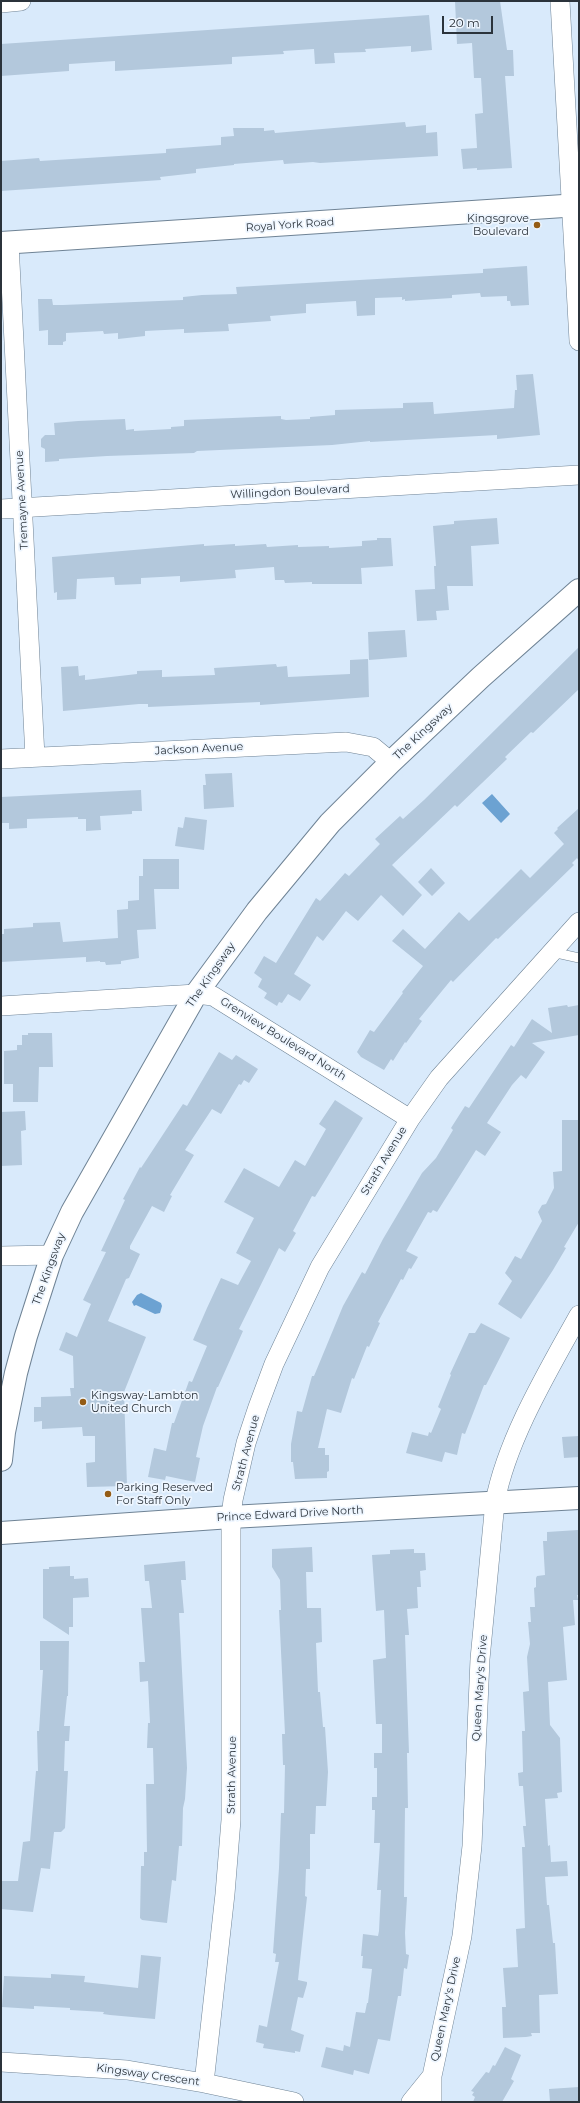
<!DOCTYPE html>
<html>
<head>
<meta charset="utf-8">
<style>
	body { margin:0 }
	#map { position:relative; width:580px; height:2103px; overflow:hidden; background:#d9eafb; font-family:Montserrat,sans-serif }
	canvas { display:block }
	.frame { position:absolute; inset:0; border:2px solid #2b333b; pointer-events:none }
	.scale { position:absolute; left:442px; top:16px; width:51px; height:18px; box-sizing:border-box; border:2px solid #2b333b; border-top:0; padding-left:5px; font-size:12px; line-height:14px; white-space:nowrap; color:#2b333b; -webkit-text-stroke:3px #eef6ff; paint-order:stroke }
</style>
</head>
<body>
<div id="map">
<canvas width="580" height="2103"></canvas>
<div class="frame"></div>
<div class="scale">20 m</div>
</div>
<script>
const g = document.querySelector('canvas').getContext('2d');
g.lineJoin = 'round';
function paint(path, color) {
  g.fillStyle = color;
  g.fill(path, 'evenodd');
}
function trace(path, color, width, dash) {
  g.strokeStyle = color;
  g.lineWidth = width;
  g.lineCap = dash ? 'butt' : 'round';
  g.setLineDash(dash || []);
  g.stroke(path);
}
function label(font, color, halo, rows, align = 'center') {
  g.font = font + ' Montserrat,sans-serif';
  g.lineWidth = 3.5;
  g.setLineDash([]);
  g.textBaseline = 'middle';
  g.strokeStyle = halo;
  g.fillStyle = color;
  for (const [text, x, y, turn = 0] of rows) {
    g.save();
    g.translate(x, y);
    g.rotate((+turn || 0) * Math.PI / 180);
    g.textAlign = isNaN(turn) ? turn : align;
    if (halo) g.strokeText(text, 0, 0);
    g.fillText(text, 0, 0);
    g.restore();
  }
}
paint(new Path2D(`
	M492 794 510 814 501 823 482 803Z
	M141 1293 161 1303 162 1306 160 1313 155 1314 136 1305 134 1306 132 1302 137 1295Z`), '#6ca2d2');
paint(new Path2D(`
	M455 1H500L507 50H513L514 76H505L512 168 477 170V168L463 169 461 149 477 148 475 114 483 113 481 78H474L472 43 457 44Z
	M429 15 432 50 411 52V46L365 49 366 52 334 53 335 63 315 64 314 49 283 51 284 54 232 57V64L115 71V61L69 64V71L1 76V44Z
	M405 122 406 127 426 125V133L437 132 438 156 320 163 313 162 284 164 283 160 234 164V165L196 169V173L160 177 161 180 1 191V161L39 158 40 161 166 153V149L221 145V137L234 136 233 128H264V131L274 130 275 133Z
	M527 266 529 305 511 306 510 301H507V296L481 297 480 293 452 295V298L405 301V299L402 300V297L375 298V315L357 316 356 301 306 304V313L270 316 271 321 228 324 229 331 184 333V329L145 331V336L118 339V333L104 334 103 331 66 333V341L63 342V345H48V330L39 331 38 299H52L53 305H63L183 300V297L202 295 237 294 236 287 483 273V269Z
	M533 374 540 435 497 439V435L370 442V441L332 445 197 451 194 453 107 456 59 459V461L45 462V449L41 447V439L45 435H55L54 423 78 421 125 419 126 430 134 429V431L171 429V427L184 426V420L281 416V419L286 420 310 419V417L335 415V410L403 408V403L433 402 434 414 514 408 515 390H517L516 375Z
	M497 518 499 544 471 546 473 586H447L449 610 436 611 437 620 417 621 415 590 435 589 434 566H436L433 526 454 524V521Z
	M377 538H391L393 566 361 568 362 584H312V582L285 583 284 580H275L274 567 235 570 236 578 180 582V576L141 578V584L115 585 114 577 77 579 76 599 57 600V592L54 593 52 557 204 544V546L235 544V546L266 544 267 547 298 545V547L329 546V548L362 546V541L377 540Z
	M405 630 407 657 369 660 368 632Z
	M579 647V689L533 733 531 732 505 757 507 759 457 807 455 805 392 865 422 895 403 916 381 895 358 921 346 911 323 941 317 936 294 974 311 985 300 1001 288 994 282 1003 279 1002 277 1006 264 998 267 993 258 987 262 979 254 973 264 956 276 963 316 898 320 901 345 873 349 876 380 844 375 839 400 816 403 819 424 800Z
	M368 659 369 697 260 705V702L148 707V704H139L63 711 61 667 78 666 79 676 85 675V680L137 674V671L162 670V677L215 675 214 668 276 664 277 667 287 666 288 677 350 674V660Z
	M232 773 234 807 204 809 203 785H206L205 774Z
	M141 790 142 811H132V814L100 816 101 830 86 831V819H78V817L27 819V828L9 829V823H1V797Z
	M579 808V861L577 858 572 863 574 865 498 939 496 938 453 982 451 980 419 1019 422 1021 406 1043 405 1042 393 1061 391 1059 384 1070 361 1057 357 1052 370 1030 374 1032 403 993 402 992 423 966 392 941 403 929 425 949 459 912 469 921 521 869 530 878 564 844 554 833 558 829 557 828Z
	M185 817 207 820 204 850 175 846 178 827 183 828Z
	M143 859H179V889H154L156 929 137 930 139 958 121 961V964L106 965 105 962H100V961L86 962V957L1 962V934H4V929L33 927V923L60 922 63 942 118 938 117 910 128 909V901L139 900V876H143Z
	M431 868 445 883 432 896 418 882Z
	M567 1005 568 1007 579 1005V1035L532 1043 545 1052 526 1079 521 1075 512 1085 487 1123 501 1132 485 1156 476 1150 437 1212 433 1210 431 1213 428 1212 406 1251 418 1257 411 1269 409 1268 403 1280 401 1279 378 1322 380 1323 369 1347 367 1346 354 1379 352 1378 341 1413 327 1409 318 1448H325V1455H329V1471L327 1472V1478L295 1479 293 1462H291V1444L297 1411 302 1412 312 1376H314L343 1306 362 1272 365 1274 383 1239 422 1173 436 1158 453 1130 451 1128 465 1106 469 1108 511 1045 514 1047 532 1019 552 1033 548 1008Z
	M28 1033H52L53 1067H39L38 1102H13V1084H4V1051L17 1050V1045H22V1035H28Z
	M219 1052 232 1060 236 1055 258 1069 249 1083 244 1080 241 1085 239 1084 221 1114 212 1109 185 1150 194 1155 170 1195 172 1196 164 1212 152 1206 130 1246V1249L140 1254 129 1278 126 1279 108 1321 146 1337 124 1392 127 1486 87 1487 86 1463 95 1462V1436H83L82 1427 42 1429V1421L34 1422V1407H41V1397L71 1396 70 1388H74L73 1356 59 1350 66 1332 77 1337 91 1304 83 1300 106 1252 101 1251 125 1200 123 1199 140 1167 141 1168 183 1104 187 1106Z
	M335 1100 363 1118 315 1197 312 1196 293 1231 296 1233 285 1252 279 1248 239 1329 243 1331 218 1387H217L203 1426 196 1457 200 1458 195 1482 166 1476 165 1480 148 1477 154 1448 166 1451 172 1423H174L189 1381 192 1382 207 1346 193 1340 207 1308 221 1278 238 1285 251 1261 236 1253 254 1218 224 1202 244 1168 279 1187 295 1160 305 1166 326 1129 319 1124Z
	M25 1111 26 1130 21 1131 22 1165 1 1166V1112Z
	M562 1120H579V1222L564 1247 566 1248 553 1270 521 1319 498 1304 512 1281 505 1273 515 1256 521 1259 542 1221 538 1212 542 1205 546 1204 554 1188 553 1172 562 1171Z
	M481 1323 510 1338 486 1385H484L465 1434 462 1433 457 1455 445 1452 442 1462 406 1453 412 1432 428 1436 429 1432 431 1433 441 1409 438 1407 451 1375 450 1374 469 1333H475Z
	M579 1436V1457L564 1458 562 1437Z
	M578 1530 579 1595H577L578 1600H573L575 1625 563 1627 567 1680 548 1682 550 1725 560 1738 562 1792 557 1793 558 1798 545 1799 548 1846 550 1845 551 1862 567 1861 568 1876 545 1877 547 1905H549L553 1943H555L558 1994 539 1995 540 2033H531L532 2036 526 2037 503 2038 502 2007H506L503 1968 518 1967 516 1929 525 1928 522 1847H525L523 1826H526L523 1786H519L518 1773 523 1772V1770L522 1731H525L523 1692 529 1691 527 1657 530 1644 528 1622H531L530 1607H535L534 1588 536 1587V1578L537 1576 545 1575 543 1541H547V1532Z
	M312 1547 313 1572H306L307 1608H321L322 1642 316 1643 318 1692H320L323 1727H325L328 1772 326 1806H316L315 1834H310V1869H306L305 1896 307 1897 298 1980 307 1982V1984L303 1998 298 1997 291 2030 304 2035 300 2052 295 2051V2053L263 2048 264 2044 256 2042 259 2025 267 2027 279 1962H275L276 1954 273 1953 279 1868 281 1813H284L285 1765H283L282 1734H285L279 1610H281L280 1580 272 1567V1549Z
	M414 1549V1553H425L426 1570 420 1571 421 1587H417L418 1608 407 1609 409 1635H405L409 1753H407L408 1808H405L404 1897H407L405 1933 406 1954 409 1955 407 1969 404 1968 401 1996H398L390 2041 378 2039 369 2074 354 2070 353 2075 321 2067 326 2047 343 2051 344 2045 350 2047 356 2012 365 2013 367 2003H368L372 1969 362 1968 363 1956H361L363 1934 378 1936 379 1931 381 1890H377L380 1843H374L375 1810H372V1797H377V1768H374V1753H382V1724H376L373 1660 386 1658 384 1610 376 1611 372 1555 390 1554V1550Z
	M185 1561 186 1580H181L184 1613H179L187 1768 185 1799 183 1808 182 1846H179L176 1881 172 1880 167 1923 142 1920 140 1918 141 1866H144V1852H147L146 1784H154L153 1748H147L148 1723H150L148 1681 140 1682 139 1662H145L141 1608H152L149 1581H145L144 1565Z
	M70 1566V1576H74V1579L88 1578 89 1597 73 1598V1627H69V1635L43 1618V1569H49V1567Z
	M40 1641H69L68 1696H67L64 1726H70L69 1741H65L64 1771H68L65 1828 61 1832H54L50 1869 41 1868 33 1912 1 1909V1882L2 1881H18L23 1842 30 1841 36 1771H38L37 1731H39L43 1670H40Z
	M141 1955 161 1957 155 2019 110 2015 103 2014 104 2012 70 2010V2008L34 2006V2009L2 2007 4 1976 51 1978V1974L85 1976 84 1982 138 1988Z
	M505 2047 521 2055 511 2079 514 2081 502 2102H473L475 2097 472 2095 474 2092 471 2091 486 2072 489 2073 493 2065 495 2066Z
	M579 2087V2102H550L549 2089Z`), '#b3c8dc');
const service = new Path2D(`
	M552 952 579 958`);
const minor = new Path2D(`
	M560 1 579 341
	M1 3 21 1
	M9 243 35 757
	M1 509 579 475
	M1 759 346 742 373 747 391 762
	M1 1006 196 994 213 996 410 1119
	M1 1256 52 1255
	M1 2062 127 2070 204 2083 294 2102
	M204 2083 225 1894 231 1820V1517L233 1500 246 1443 258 1407 274 1364 320 1267 410 1119 439 1078 579 922
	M411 2102 432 2076
	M432 2102V2076L462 1936 472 1846 480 1659 495 1502C507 1439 548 1371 579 1315`);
const tertiary = new Path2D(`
	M1 1460 4 1432 16 1373 26 1336 52 1255 72 1212 196 994 257 911 330 823 391 762 481 677 579 590
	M1 1533 231 1517 579 1498`);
const secondary = new Path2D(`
	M1 243 579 205`);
trace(service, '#6f8395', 10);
trace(minor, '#6f8395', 20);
trace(tertiary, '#6f8395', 24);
trace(secondary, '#6f8395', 24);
trace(service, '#fff', 9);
trace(minor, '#fff', 19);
trace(tertiary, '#fff', 22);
trace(secondary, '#fff', 22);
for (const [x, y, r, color] of [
	[537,225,4,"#945c15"],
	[83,1402,4,"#945c15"],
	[108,1494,4,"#945c15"]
]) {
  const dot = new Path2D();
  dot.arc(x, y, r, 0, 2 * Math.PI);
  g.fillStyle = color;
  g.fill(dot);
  trace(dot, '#eef6ff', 1.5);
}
label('11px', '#2b333b', '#eef6ff', [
	["Kingsgrove",529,219,"right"],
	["Boulevard",529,232,"right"],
	["Kingsway-Lambton",91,1396],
	["United Church",91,1409],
	["Parking Reserved",116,1488],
	["For Staff Only",116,1501]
], 'left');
label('11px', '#2b333b', '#eef6ff', [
	["Royal York Road",290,225,-4],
	["Willingdon Boulevard",290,492,-3],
	["Tremayne Avenue",22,500,-93],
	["The Kingsway",423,732,-43],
	["Jackson Avenue",199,749,-3],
	["The Kingsway",211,975,-55],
	["Grenview Boulevard North",283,1039,32],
	["Strath Avenue",384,1161,-59],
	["The Kingsway",49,1269,-70],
	["Strath Avenue",246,1453,-75],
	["Prince Edward Drive North",290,1514,-3],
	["Queen Mary's Drive",480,1688,-86],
	["Strath Avenue",232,1775,-89],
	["Queen Mary's Drive",446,2009,-78],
	["Kingsway Crescent",148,2075,8]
]);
</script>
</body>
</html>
